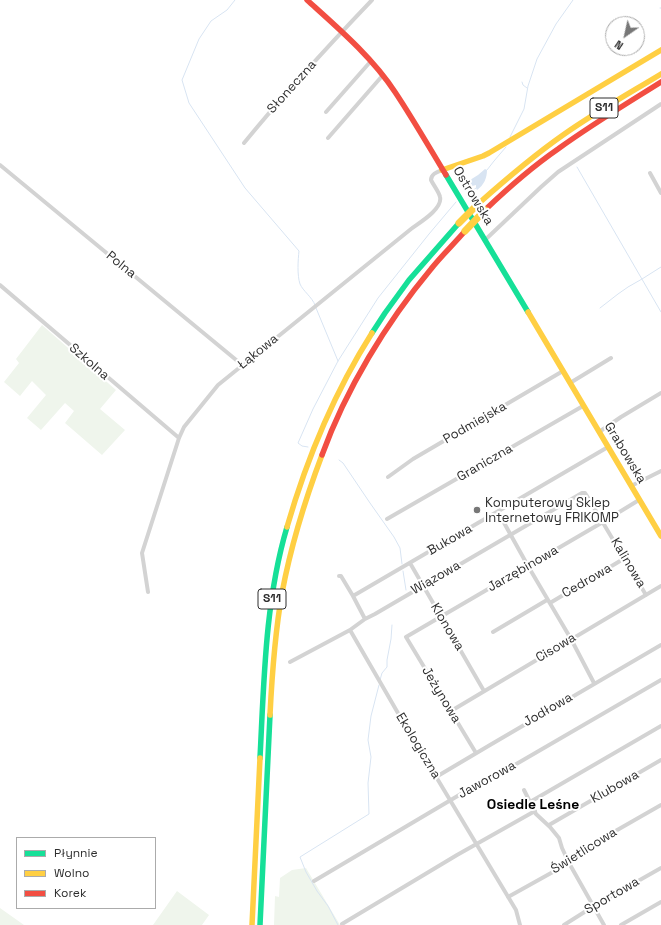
<!DOCTYPE html>
<html>
<head>
<meta charset="utf-8">
<style>
	body { margin:0 }
	#map { position:relative; width:661px; height:925px; overflow:hidden; background:#fff; font-family:"Space Grotesk",sans-serif }
	canvas { display:block }
	.legend { position:absolute; left:16px; top:837px; width:140px; height:72px; box-sizing:border-box; background:#fff; border:1px solid #ababab; margin:0; padding:5px 7px; list-style:none; font-size:12px; color:#2e2e2e }
	.legend li { display:flex; align-items:center; gap:8px; height:20px }
	.legend b { width:20px; border:1px solid #ababab }
	.north { position:absolute; left:605px; top:16px; width:40px; height:40px; box-sizing:border-box; background:#fff; border:1px solid #ababab; border-radius:50%; rotate:214deg; font-size:11px; font-weight:700; line-height:16px; text-align:center; color:#2e2e2e }
	.north::after { content:''; display:block; margin:auto; width:14px; height:18px; background:#777; clip-path:polygon(50% 0,100% 100%,50% 72%,0 100%) }
</style>
</head>
<body>
<div id="map">
<canvas width="661" height="925"></canvas>
<ul class="legend">
<li><b style="height:5px;background:#16e098"></b>Płynnie</li>
<li><b style="height:5px;background:#ffcf43"></b>Wolno</li>
<li><b style="height:5px;background:#f24e42"></b>Korek</li>
</ul>
<div class="north">N</div>
</div>
<script>
const g = document.querySelector('canvas').getContext('2d');
g.lineJoin = 'round';
function paint(path, color) {
  g.fillStyle = color;
  g.fill(path, 'evenodd');
}
function trace(path, color, width, dash) {
  g.strokeStyle = color;
  g.lineWidth = width;
  g.lineCap = dash ? 'butt' : 'round';
  g.setLineDash(dash || []);
  g.stroke(path);
}
function label(font, color, halo, rows, align = 'center') {
  g.font = font + ' "Space Grotesk",sans-serif';
  g.lineWidth = 4;
  g.setLineDash([]);
  g.textBaseline = 'middle';
  g.strokeStyle = halo;
  g.fillStyle = color;
  for (const [text, x, y, turn = 0] of rows) {
    g.save();
    g.translate(x, y);
    g.rotate((+turn || 0) * Math.PI / 180);
    g.textAlign = isNaN(turn) ? turn : align;
    if (halo) g.strokeText(text, 0, 0);
    g.fillText(text, 0, 0);
    g.restore();
  }
}
paint(new Path2D(`
	M42 325 116 390 100 409 125 430 102 455 65 423 74 411 65 403 41 430 27 418 46 395 32 381 20 396 4 382 19 363 16 359Z
	M306 868 340 925H274L275 896 279 897 280 878 292 870Z
	M177 891 209 915 202 925H153Z
	M0 908 24 925H0Z`), '#eff5ec');
paint(new Path2D(`
	M485 169 487 170C487 178 484 185 477 190L476 188V185L472 186 469 182 470 180 478 175Z`), '#d8e4f2');
trace(new Path2D(`
	M235 0 227 10 211 21 199 39 182 80 189 103 245 188 299 251C298 260 297 275 300 284 303 291 312 297 315 305
	M660 8H661
	M522 82 523 85 527 88
	M510 137 524 109 528 86 537 59 556 24 573 0
	M577 167 661 312
	M487 170 494 161 506 147
	M467 195 476 188
	M316 308 338 361
	M600 308 618 294 628 287 642 279 661 267
	M308 447 302 446 298 443 313 409 338 361 378 298 429 234 456 202
	M339 460 343 463 370 503 394 537 400 548 402 564
	M403 571 406 590
	M380 680 382 673 387 667V660L391 639 392 625
	M338 925 328 906 317 891 306 872 300 857 369 814 368 783 371 757 368 740 371 716 379 685`), '#d8e4f2', 1);
trace(new Path2D(`
	M326 112 371 61
	M328 138 383 75
	M244 143C284 94 328 46 372 0
	M0 165 235 359 242 365
	M650 173 661 193
	M485 240 541 187 558 172 661 104
	M0 285 103 373 179 438
	M570 383 611 358
	M599 432 621 417 661 393
	M388 477 413 459 563 371
	M631 486 661 471
	M498 512 528 566 571 639 594 683
	M387 519 583 406
	M410 563 484 691
	M339 576H341L353 596 365 619
	M148 592 142 553 179 438 184 427 218 385 411 229C419 223 443 209 440 197 439 192 434 186 431 180 431 174 437 172 442 170
	M353 596 608 447
	M550 603 625 558
	M350 630 402 720 516 910 520 925
	M493 632 547 600
	M290 662 350 630 365 619 375 614 582 493H585L587 496 646 595
	M451 711 661 586
	M476 753 406 637 603 522 639 500
	M436 777 490 745 661 645
	M524 790 536 814 550 827 559 838 562 848 569 863 604 925
	M530 802 661 726
	M549 825 661 760
	M314 881 466 791 506 770 661 680
	M508 897 569 863 612 833 661 805
	M342 924 457 855 535 811
	M564 925 594 906 661 868
	M621 925 661 902`), '#d3d3d3', 4);
trace(new Path2D(`
	M446 175 528 312
	M372 333 385 313 409 280 459 223
	M260 758C264 681 265 601 287 527
	M260 925 270 715`), '#16e098', 5.5);
trace(new Path2D(`
	M442 170 483 156 489 153 661 50
	M478 204C505 180 533 156 563 135 594 113 628 94 661 74
	M528 312 661 536
	M287 527C307 458 334 393 372 333
	M270 715C272 674 275 633 282 593 291 545 305 500 322 455
	M252 925 260 758`), '#ffcf43', 5.5);
trace(new Path2D(`
	M307 0C338 28 372 57 395 92 413 119 429 147 446 175
	M485 210C508 188 532 167 558 149 591 125 626 104 661 82
	M322 455C346 389 386 323 431 269 441 256 454 244 465 231`), '#f24e42', 5.5);
trace(new Path2D(`
	M459 223 478 204
	M465 231 485 210`), '#ffcf43', 7);
for (const [x, y, r, color] of [
	[477,510,4,"#777"]
]) {
  const dot = new Path2D();
  dot.arc(x, y, r, 0, 2 * Math.PI);
  g.fillStyle = color;
  g.fill(dot);
  trace(dot, '#fff', 1.5);
}
for (const [x, y, w] of [
	[604,108,28],
	[272,599,28]
]) {
  const box = new Path2D();
  box.roundRect(x - w / 2, y - 10, w, 20, 3);
  g.fillStyle = '#fff';
  g.fill(box);
  trace(box, '#2e2e2e', 1);
}
label('bold 12px', '#2e2e2e', null, [
	["S11",604,108],
	["S11",272,599]
]);
label('13px', '#2e2e2e', '#fff', [
	["Słoneczna",292,87,-48],
	["Ostrowska",473,196,59],
	["Polna",121,265,39],
	["Łąkowa",258,352,-39],
	["Szkolna",89,362,41],
	["Podmiejska",475,423,-30],
	["Grabowska",625,453,59],
	["Graniczna",485,463,-30],
	["Bukowa",450,540,-30],
	["Kalinowa",628,563,59],
	["Jarzębinowa",523,569,-30],
	["Wiązowa",436,578,-30],
	["Cedrowa",587,581,-30],
	["Klonowa",447,627,59],
	["Cisowa",556,648,-31],
	["Jeżynowa",441,695,59],
	["Jodłowa",548,710,-30],
	["Ekologiczna",418,746,59],
	["Jaworowa",487,780,-29],
	["Klubowa",615,787,-30],
	["Świetlicowa",584,851,-32],
	["Sportowa",612,896,-30]
]);
label('13px', '#2e2e2e', '#fff', [
	["Komputerowy Sklep",485,503],
	["Internetowy FRIKOMP",485,518]
], 'left');
label('bold 14px', '#000', '#fff', [
	["Osiedle Leśne",533,805]
]);
</script>
</body>
</html>
